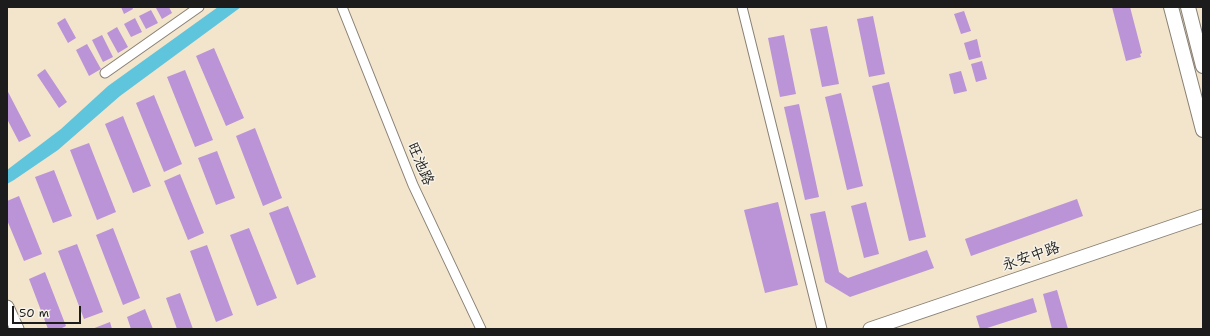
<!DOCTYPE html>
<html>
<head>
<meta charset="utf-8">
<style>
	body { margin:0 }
	#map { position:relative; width:1210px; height:336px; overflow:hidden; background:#f3e4cc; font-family:"Shantell Sans",sans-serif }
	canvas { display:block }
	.frame { position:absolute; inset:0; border:8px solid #1c1c1c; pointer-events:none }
	.scale { position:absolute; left:12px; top:306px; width:69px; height:18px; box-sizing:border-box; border:2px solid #1c1c1c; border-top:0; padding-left:5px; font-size:12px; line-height:14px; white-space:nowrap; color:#1c1c1c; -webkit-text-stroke:3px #f7f3e8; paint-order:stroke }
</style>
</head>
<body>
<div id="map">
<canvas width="1210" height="336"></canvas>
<div class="frame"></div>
<div class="scale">50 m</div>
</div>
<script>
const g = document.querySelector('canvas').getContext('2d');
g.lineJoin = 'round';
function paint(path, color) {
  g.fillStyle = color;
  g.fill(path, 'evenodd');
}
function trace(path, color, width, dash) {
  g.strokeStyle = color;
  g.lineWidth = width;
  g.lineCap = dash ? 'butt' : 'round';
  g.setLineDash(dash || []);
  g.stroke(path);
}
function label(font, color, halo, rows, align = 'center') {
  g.font = font + ' "Shantell Sans","LXGW WenKai TC",sans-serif';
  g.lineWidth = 3;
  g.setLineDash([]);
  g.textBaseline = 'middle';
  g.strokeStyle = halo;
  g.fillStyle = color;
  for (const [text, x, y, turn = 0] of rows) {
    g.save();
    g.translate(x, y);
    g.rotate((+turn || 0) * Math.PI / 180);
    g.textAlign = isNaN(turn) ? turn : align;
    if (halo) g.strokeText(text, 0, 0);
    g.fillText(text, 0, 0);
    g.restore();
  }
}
paint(new Path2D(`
	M218 7H241L120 96 58 150 14 180 7 184V170L61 129 108 86Z`), '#5fc5dc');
paint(new Path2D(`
	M121 7H132L133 9 124 14Z
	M158 7H169L172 13 162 19 156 8Z
	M1112 7H1130L1142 53 1140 54 1141 57 1126 61Z
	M151 10 158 23 146 29 139 16Z
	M964 11 971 31 961 34 954 14Z
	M873 16 885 74 869 77 857 19Z
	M65 18 76 38 68 43 57 23Z
	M135 18 142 32 131 37 124 24Z
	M827 26 839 84 822 87 810 29Z
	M117 27 128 47 118 53 107 33Z
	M102 35 113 57 103 62 92 40Z
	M784 35 796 94 780 97 768 38Z
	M977 39 981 57 969 60 964 43Z
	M87 44 101 69 89 76 76 50Z
	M214 48 244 118 226 126 196 56Z
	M982 61 987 79 976 82 971 64Z
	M45 69 67 102 59 108 37 75Z
	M185 70 213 140 195 147 167 77Z
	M961 71 967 91 954 94 949 74Z
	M889 82 926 237 909 241 872 86Z
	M7 90 31 136 19 142 7 119Z
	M841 93 863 186 847 190 825 97Z
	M154 95 182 164 164 172 136 103Z
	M799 104 819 197 805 200 784 107Z
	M123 116 151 186 133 193 105 124Z
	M255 128 282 198 263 206 236 136Z
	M89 143 116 212 97 220 70 150Z
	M217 151 235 198 216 205 198 158Z
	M54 170 72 216 53 223 35 177Z
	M180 174 204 233 188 240 164 181Z
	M19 196 42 254 24 261 7 220V201Z
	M1077 199 1083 216 971 256 965 239Z
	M778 202 798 285 765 293 744 210Z
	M866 202 879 254 864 258 851 206Z
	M288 206 316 277 297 285 269 213Z
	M825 211 839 272 848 278 927 250 934 268 850 297 825 282 810 214Z
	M113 228 140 298 123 305 96 235Z
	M249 228 277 298 257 306 230 235Z
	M77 244 103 312 84 319 58 251Z
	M207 245 233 315 216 322 190 251Z
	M45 272 66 326 60 329H48L29 279Z
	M1057 290 1068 329H1052L1043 294Z
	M180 293 193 329H177L166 298Z
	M1033 298 1037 312 984 329H980L976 316Z
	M145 309 153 329H131L127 317Z
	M110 322 112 329H92Z`), '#bb93d7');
const street = new Path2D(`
	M342 7 413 185 481 329
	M742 7 822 329
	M105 73 199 7`);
const secondary = new Path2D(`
	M7 307 17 329
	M870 329 1203 216`);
const primary = new Path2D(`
	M1171 7 1203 130
	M1188 7 1203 66`);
trace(street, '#888074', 11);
trace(secondary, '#888074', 15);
trace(primary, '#888074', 16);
trace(street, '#fff', 9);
trace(secondary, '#fff', 13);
trace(primary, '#fff', 14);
label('15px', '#1c1c1c', '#f7f3e8', [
	["旺池路",420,164,67],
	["永安中路",1031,257,-19]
]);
</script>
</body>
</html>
